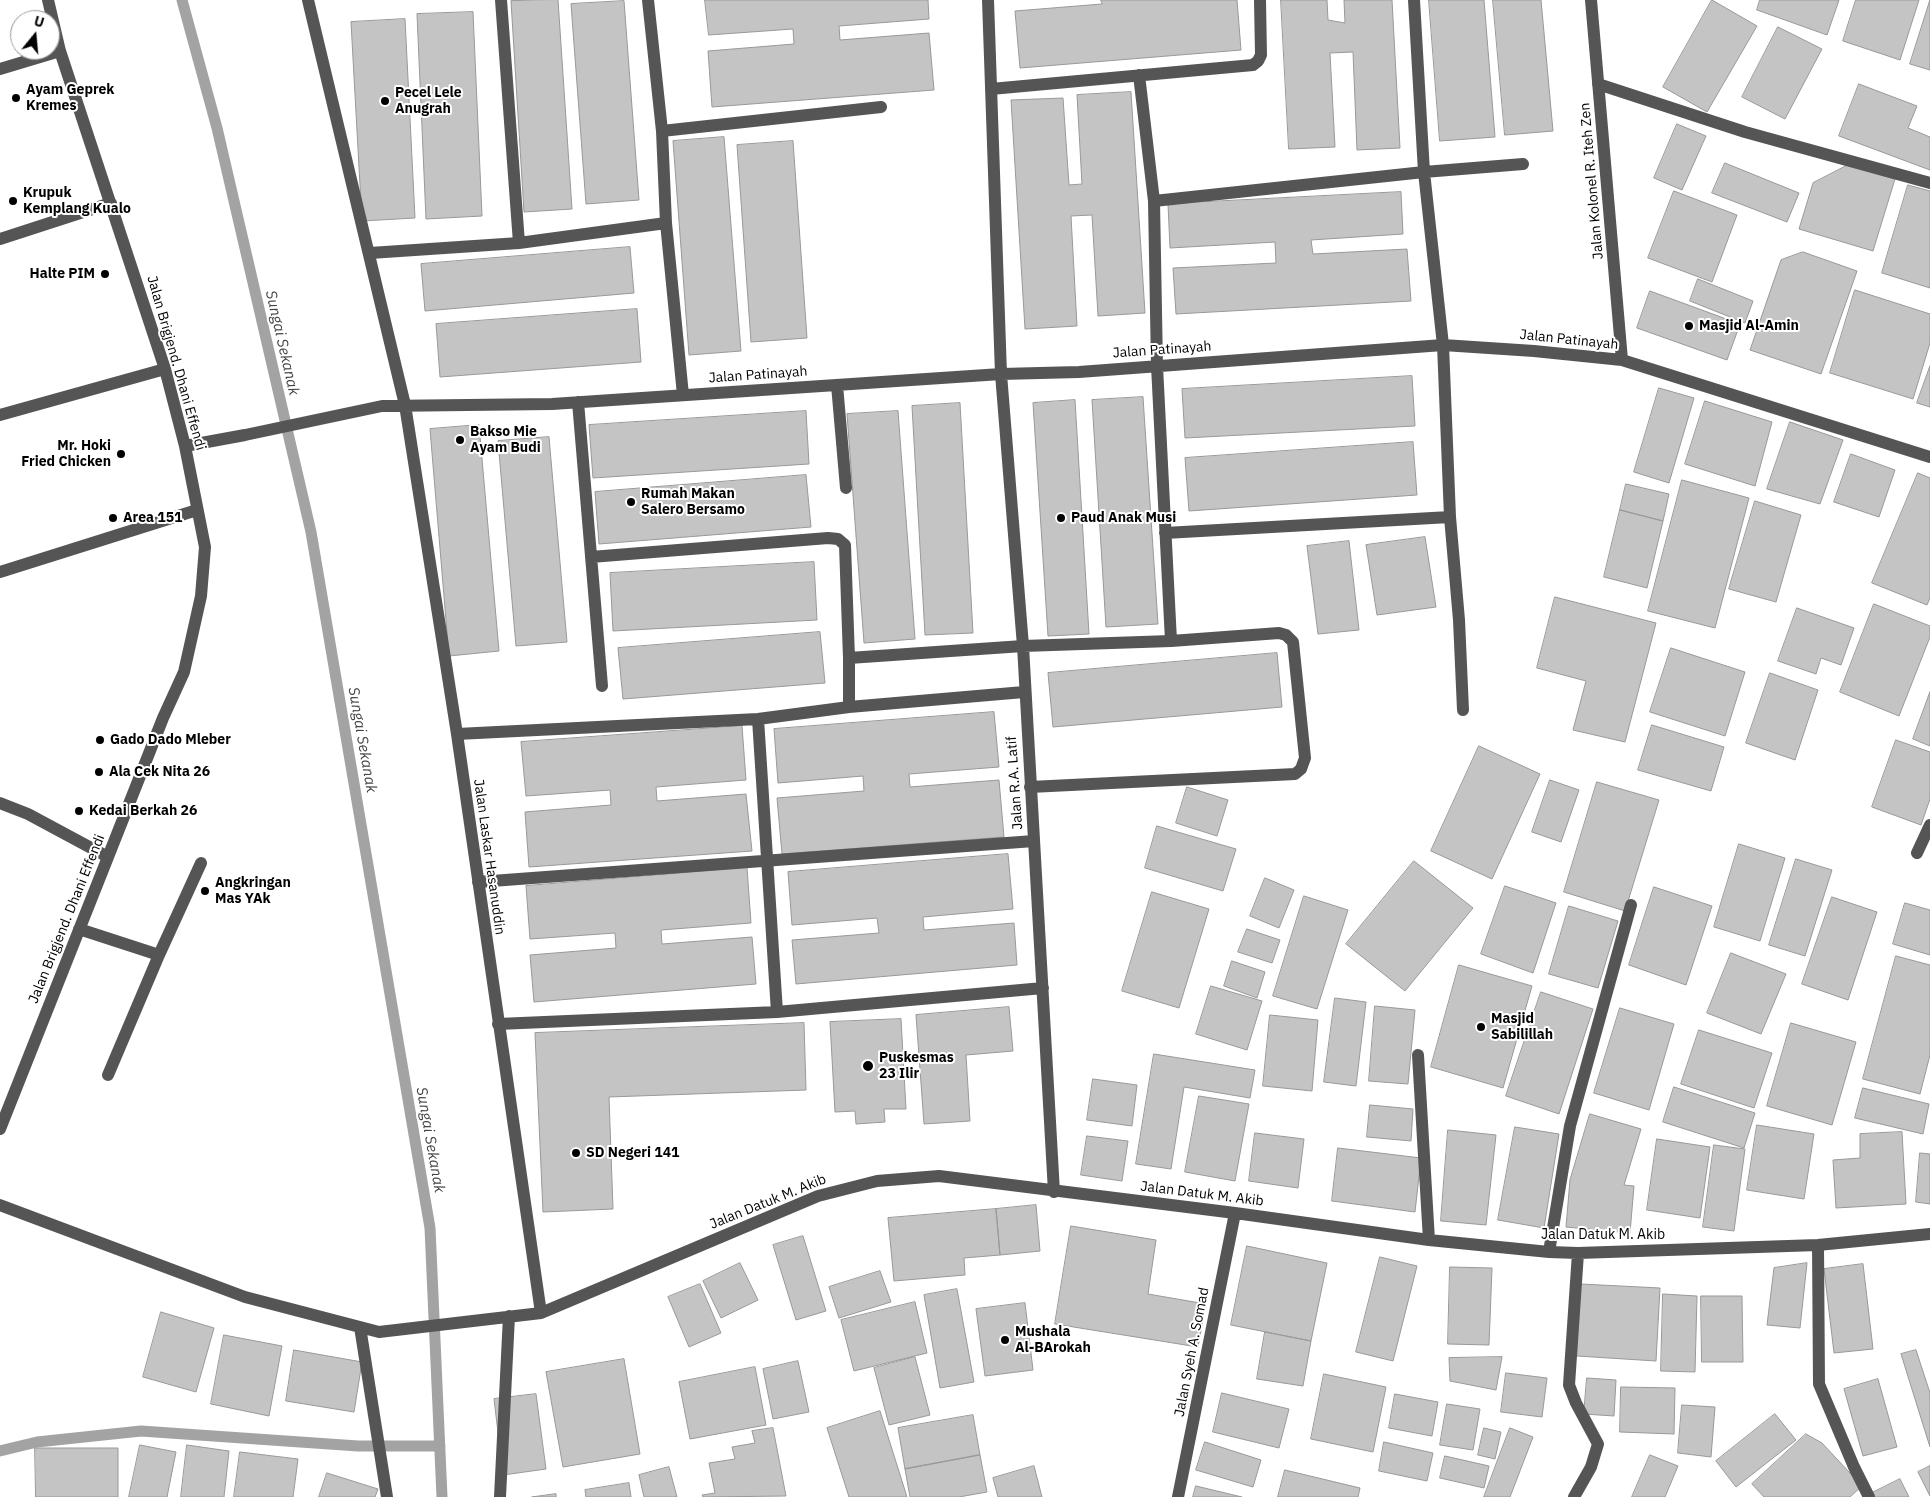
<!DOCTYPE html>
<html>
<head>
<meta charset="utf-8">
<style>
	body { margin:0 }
	#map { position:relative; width:1930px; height:1497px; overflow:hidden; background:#fff; font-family:"IBM Plex Sans",sans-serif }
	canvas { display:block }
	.north { position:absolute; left:10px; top:10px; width:50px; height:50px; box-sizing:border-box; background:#fff; border:1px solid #999; border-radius:50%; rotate:17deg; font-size:14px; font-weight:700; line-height:20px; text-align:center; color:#000 }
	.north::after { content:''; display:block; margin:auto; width:18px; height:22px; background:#000; clip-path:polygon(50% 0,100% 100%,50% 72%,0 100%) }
</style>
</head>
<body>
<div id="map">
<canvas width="1930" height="1497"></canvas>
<div class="north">U</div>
</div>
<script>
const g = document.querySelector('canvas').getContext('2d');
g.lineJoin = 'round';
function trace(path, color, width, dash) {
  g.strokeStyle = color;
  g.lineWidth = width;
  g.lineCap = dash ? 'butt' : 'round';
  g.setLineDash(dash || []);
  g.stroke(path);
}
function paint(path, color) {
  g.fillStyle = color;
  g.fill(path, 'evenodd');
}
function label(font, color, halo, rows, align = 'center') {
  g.font = font + ' "IBM Plex Sans",sans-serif';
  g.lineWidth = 4;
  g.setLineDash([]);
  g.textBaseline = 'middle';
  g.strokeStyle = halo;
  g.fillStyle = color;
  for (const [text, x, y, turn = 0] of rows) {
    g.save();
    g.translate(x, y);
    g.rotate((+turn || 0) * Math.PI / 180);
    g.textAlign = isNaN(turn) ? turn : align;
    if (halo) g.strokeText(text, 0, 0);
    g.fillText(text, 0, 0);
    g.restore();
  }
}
trace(new Path2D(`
	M182 0 217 128 311 532 430 1228 442 1497
	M0 1451 37 1442 141 1431 358 1446H440`), '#a3a3a3', 11);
const building = new Path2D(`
	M558 0 572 209 524 212 511 1Z
	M705 0H928L929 19 839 26 840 40 929 33 934 90 712 107 708 51 794 44 793 29 709 35Z
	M1101 0H1237L1241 50 1020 68 1015 11 1102 4Z
	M1281 0H1327L1328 20 1345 23 1344 0H1392L1400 148 1357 150 1353 52 1330 53 1335 147 1289 149Z
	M1429 0H1484L1495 137 1440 141Z
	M1493 0H1541L1553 131 1505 135Z
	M1712 0 1757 26 1707 112 1663 87Z
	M1760 0H1839L1827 35 1757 10Z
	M1856 0H1919L1900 60 1843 41Z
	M1930 0V70L1910 64Z
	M624 1 639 200 586 204 571 4Z
	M473 12 482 216 426 219 417 14Z
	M405 19 415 218 362 221 351 22Z
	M1778 27 1822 49 1785 119 1742 97Z
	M1859 84 1917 106 1908 128 1930 137V170L1839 136Z
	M1131 92 1145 313 1098 316 1092 215 1071 216 1077 326 1025 329 1011 100 1063 98 1069 185 1082 184 1077 95Z
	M1677 124 1706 136 1682 190 1654 178Z
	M724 137 741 351 689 355 673 141Z
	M793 141 807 338 751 342 737 145Z
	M1725 163 1799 193 1787 222 1712 193Z
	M1848 165 1895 179 1873 251 1799 229 1813 183Z
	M1908 185 1930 191V288L1882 273Z
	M1674 191 1737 215 1712 282 1648 258Z
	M1401 192 1403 234 1311 240 1313 254 1407 249 1411 301 1176 314 1173 268 1276 263 1275 242 1170 248 1168 204Z
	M630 247 634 293 425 311 421 264Z
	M1803 252 1857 271 1821 374 1750 350 1781 260Z
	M1698 279 1753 301 1745 323 1690 301Z
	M1855 290 1930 314V343L1913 399 1830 373Z
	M1650 291 1740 324 1727 360 1637 328Z
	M637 309 641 362 440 377 436 324Z
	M1930 366V407L1917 403Z
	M1412 376 1415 426 1185 438 1182 389Z
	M1659 388 1694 398 1669 483 1634 472Z
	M1143 397 1158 624 1106 627 1092 400Z
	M1075 400 1089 634 1048 636 1033 403Z
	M1705 401 1772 422 1755 486 1685 464Z
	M960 403 973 633 925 635 912 406Z
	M806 411 809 464 593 478 589 425Z
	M898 411 915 639 864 643 847 414Z
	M1790 422 1843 440 1820 504 1767 489Z
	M479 425 499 651 449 656 430 429Z
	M549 437 567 642 516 646 498 441Z
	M1413 442 1417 495 1189 511 1185 458Z
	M1851 454 1895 470 1879 517 1834 502Z
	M1918 473 1930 478V598L1927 605 1872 583Z
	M806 475 811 527 599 544 595 492Z
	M1682 480 1749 498 1715 628 1648 611Z
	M1626 484 1669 494 1663 521 1620 510Z
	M1755 501 1801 515 1776 602 1729 589Z
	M1620 510 1663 521 1647 588 1604 577Z
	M1425 537 1436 607 1377 615 1366 545Z
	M1349 541 1359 630 1318 634 1307 546Z
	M814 562 817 620 613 631 610 573Z
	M1555 597 1656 623 1625 742 1573 730 1586 681 1537 668Z
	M1874 604 1930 626V637L1899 716 1840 692Z
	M1797 608 1854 628 1841 665 1821 658 1816 674 1778 661Z
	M820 632 825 683 623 699 618 648Z
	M1671 648 1745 672 1725 736 1650 712Z
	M1277 653 1282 707 1053 727 1048 673Z
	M1770 673 1818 690 1795 760 1746 743Z
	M1930 692V746L1913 739Z
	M994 712 999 767 909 774 910 787 999 780 1004 837 782 854 777 798 864 791 863 776 778 783 774 729Z
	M1652 725 1724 747 1711 791 1638 770Z
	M742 726 746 780 656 787 657 801 746 794 752 851 529 867 525 812 611 805 610 790 526 796 521 742Z
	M1896 740 1930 752V799L1921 825 1872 807Z
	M1479 746 1540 774 1492 879 1431 851Z
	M1550 780 1579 790 1561 842 1532 832Z
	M1597 782 1659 800 1625 911 1564 892Z
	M1187 787 1228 800 1217 836 1176 823Z
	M1157 826 1236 849 1223 891 1145 868Z
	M1739 844 1785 858 1760 941 1714 927Z
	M1008 854 1013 909 923 917 924 930 1014 923 1017 965 796 984 792 940 879 933 877 918 792 925 788 872Z
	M1796 859 1832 870 1805 956 1769 945Z
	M1414 861 1473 908 1405 991 1346 944Z
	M747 868 751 923 661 930 662 944 752 937 756 984 534 1002 530 955 616 948 615 933 530 939 526 886Z
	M1265 878 1294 890 1279 928 1250 916Z
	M1505 886 1556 903 1533 973 1481 954Z
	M1654 887 1712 906 1686 985 1629 965Z
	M1152 892 1209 909 1179 1008 1122 991Z
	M1304 896 1348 910 1317 1009 1273 996Z
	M1832 897 1877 912 1848 1000 1802 984Z
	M1905 903 1930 910V955L1893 944Z
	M1569 906 1618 921 1598 988 1549 974Z
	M1247 929 1280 940 1272 963 1238 952Z
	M1731 953 1786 974 1761 1034 1707 1013Z
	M1896 956 1930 965V1055L1920 1094 1863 1079Z
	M1232 961 1265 972 1257 998 1224 986Z
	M1459 965 1532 986 1503 1088 1431 1067Z
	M1211 986 1262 1001 1247 1050 1196 1034Z
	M1541 992 1593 1009 1559 1114 1506 1096Z
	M1335 998 1366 1002 1356 1086 1324 1082Z
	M1375 1006 1415 1010 1408 1084 1369 1081Z
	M1009 1007 1013 1051 966 1055 970 1121 924 1124 916 1015Z
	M1620 1008 1674 1024 1649 1110 1594 1093Z
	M1270 1015 1318 1020 1312 1091 1263 1086Z
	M901 1019 906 1109H884L885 1122 856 1124 855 1111 835 1112 830 1022Z
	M804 1023 806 1090 609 1097 613 1209 543 1212 535 1033Z
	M1791 1023 1856 1042 1832 1125 1767 1106Z
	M1699 1030 1772 1053 1754 1108 1681 1084Z
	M1154 1054 1255 1070 1250 1098 1184 1087 1171 1169 1136 1164Z
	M1093 1079 1137 1085 1132 1126 1087 1120Z
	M1674 1087 1755 1113 1744 1148 1663 1122Z
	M1863 1088 1929 1104 1923 1134 1855 1118Z
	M1199 1096 1249 1104 1235 1181 1185 1172Z
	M1370 1105 1413 1109 1411 1141 1367 1137Z
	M1590 1114 1641 1129 1624 1185 1634 1186 1630 1233 1566 1227 1570 1180Z
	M1757 1125 1814 1134 1804 1199 1747 1190Z
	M1515 1127 1559 1134 1544 1228 1498 1220Z
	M1448 1130 1496 1135 1486 1225 1441 1221Z
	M1902 1132 1906 1204 1836 1208 1833 1160 1860 1158V1134Z
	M1255 1133 1304 1139 1298 1188 1249 1181Z
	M1087 1136 1128 1141 1122 1181 1081 1175Z
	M1657 1139 1710 1147 1700 1218 1647 1210Z
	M1714 1145 1745 1149 1734 1231 1703 1227Z
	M1338 1148 1421 1158 1415 1212 1332 1201Z
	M1920 1153 1930 1154V1204L1916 1202Z
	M1036 1205 1040 1251 1000 1255 996 1209Z
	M996 1209 1000 1255 964 1258 965 1275 894 1281 888 1218Z
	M1071 1226 1156 1240 1148 1294 1206 1304 1198 1347 1055 1324Z
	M803 1236 826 1311 796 1320 773 1245Z
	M1247 1246 1327 1263 1311 1341 1231 1325Z
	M1380 1257 1417 1266 1393 1361 1356 1352Z
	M740 1263 758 1300 721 1318 703 1281Z
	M1807 1263 1800 1328 1767 1325 1774 1268Z
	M1863 1264 1873 1349 1834 1353 1824 1269Z
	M1450 1267 1492 1268 1489 1345 1448 1344Z
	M880 1271 891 1302 839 1318 829 1287Z
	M700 1284 721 1333 689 1347 668 1297Z
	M1581 1284 1660 1288 1656 1361 1577 1356Z
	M957 1289 974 1382 940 1388 924 1295Z
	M1663 1294 1697 1296 1695 1372 1661 1371Z
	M1701 1296H1742L1743 1362H1702Z
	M915 1302 927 1353 854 1371 841 1320Z
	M1025 1303 1033 1370 985 1376 976 1309Z
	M161 1312 214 1328 196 1392 143 1377Z
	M1265 1332 1311 1341 1303 1386 1257 1379Z
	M224 1335 282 1346 269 1416 211 1404Z
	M294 1350 362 1362 354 1412 286 1401Z
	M1916 1350 1930 1393V1447L1901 1354Z
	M915 1357 930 1415 889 1425 874 1368Z
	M1502 1357 1496 1390 1450 1381 1449 1358Z
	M624 1359 640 1454 563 1467 546 1372Z
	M798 1361 809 1412 773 1419 763 1369Z
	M755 1367 766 1425 690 1439 679 1382Z
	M1506 1373 1547 1378 1542 1417 1501 1412Z
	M1324 1374 1386 1387 1373 1452 1311 1439Z
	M1587 1378 1616 1380 1614 1416 1584 1414Z
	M1878 1379 1897 1447 1863 1456 1844 1389Z
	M1621 1387 1675 1388 1674 1434 1620 1432Z
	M1222 1393 1289 1409 1279 1448 1213 1432Z
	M536 1394 546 1469 503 1475 494 1399Z
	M1395 1394 1438 1402 1432 1436 1389 1428Z
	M1447 1404 1480 1409 1473 1450 1440 1445Z
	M1682 1405 1715 1407 1711 1457 1678 1453Z
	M880 1411 907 1497H849L827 1428Z
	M1775 1414 1796 1440 1736 1487 1716 1461Z
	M973 1415 980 1455 905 1469 898 1428Z
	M773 1428 786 1496 703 1497 702 1495 715 1493 709 1463 735 1459 732 1447 755 1443 752 1431Z
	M1484 1428 1501 1432 1495 1459 1478 1455Z
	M1510 1428 1533 1437 1510 1497H1484Z
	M1806 1434 1822 1443 1862 1486 1850 1497H1764L1752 1484Z
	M1205 1442 1261 1460 1253 1487 1196 1470Z
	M1384 1442 1433 1453 1427 1481 1379 1471Z
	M140 1445 176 1452 167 1497H129Z
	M187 1445 229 1451 224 1497H181Z
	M35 1448H118V1497H36Z
	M240 1452 298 1459 293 1497H234Z
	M980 1455 987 1492 959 1497H910L905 1469Z
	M1650 1455 1678 1466 1665 1497H1632Z
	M1445 1456 1489 1466 1484 1488 1440 1478Z
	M1034 1466 1042 1497H998L993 1478Z
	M1930 1466V1496L1918 1472Z
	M669 1467 677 1497H644L639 1475Z
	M1285 1470 1360 1488 1358 1497H1278Z
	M327 1473 378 1489 375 1497H319Z
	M1900 1479 1909 1497H1874L1872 1493Z
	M629 1483 631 1497H586L585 1490Z
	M1196 1486 1242 1497H1193Z
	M556 1494V1497H532Z`);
paint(building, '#c4c4c4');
trace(building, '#999', 1);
trace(new Path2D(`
	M308 0 405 405 457 734 541 1313
	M501 0 519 243
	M648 0 662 131 666 223 683 395
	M988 0 1001 374 1023 646 1054 1192
	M1414 0 1424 172 1523 164
	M1591 0 1622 360
	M0 69 60 51
	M1139 75 1154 201 1157 366 1171 641
	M1598 84 1745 132 1930 183
	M991 89 1253 65 1258 61 1261 55 1260 0
	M662 131 881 107
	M1154 201 1424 172 1443 345 1450 517 1165 533
	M0 239 111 203
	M370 253 519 243 666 223
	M837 385 846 488
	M578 402 602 686
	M0 415 165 369
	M185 446 245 435 382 406 552 404 1001 374 1079 372 1443 345 1534 351 1622 360 1930 457
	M1450 517 1459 620 1463 710
	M591 557 828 538 838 539 845 545 849 658V707
	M0 572 197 510
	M849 658 1023 646 1171 641 1279 633 1286 635 1293 642 1305 758 1301 769 1295 774 1030 787
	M457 734 758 719 849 707 1024 692
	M0 803 28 814 108 857
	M1917 853 1930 825
	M478 882 1034 841
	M79 929 159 955 108 1075
	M159 955 201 863
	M777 1012 1043 988
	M498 1024 777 1012 758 719
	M1418 1055 1429 1240
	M0 1129 108 857 163 718 184 672 201 596 205 547 185 446 165 369 60 51 48 0
	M0 1205 245 1297 379 1332 541 1313 818 1196 877 1181 939 1176 1235 1213 1429 1240 1549 1252 1578 1253 1818 1245 1930 1234
	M1818 1245 1819 1384 1854 1467 1869 1497
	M1549 1252 1570 1126 1631 905
	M360 1327 387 1497
	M500 1497 509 1316
	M1178 1497 1235 1213
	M1574 1497 1591 1467 1598 1444 1576 1403 1569 1385 1578 1253`), '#555', 12);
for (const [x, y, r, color] of [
	[16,98,5,"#000"],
	[385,101,5,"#000"],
	[13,201,5,"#000"],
	[105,274,5,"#000"],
	[1689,326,5,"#000"],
	[460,440,5,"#000"],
	[121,454,5,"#000"],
	[631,502,5,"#000"],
	[113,518,5,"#000"],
	[1061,518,5,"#000"],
	[100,740,5,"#000"],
	[99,772,5,"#000"],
	[79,811,5,"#000"],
	[205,891,5,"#000"],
	[1481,1027,5,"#000"],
	[868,1066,6,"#000"],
	[576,1153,5,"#000"],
	[1005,1340,5,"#000"]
]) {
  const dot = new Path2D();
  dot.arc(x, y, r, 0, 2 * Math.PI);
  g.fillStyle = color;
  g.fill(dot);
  trace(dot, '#fff', 2);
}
label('bold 14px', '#000', '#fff', [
	["Ayam Geprek",26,90],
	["Kremes",26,106],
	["Pecel Lele",395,93],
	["Anugrah",395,109],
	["Krupuk",23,193],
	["Kemplang Kualo",23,209],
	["Halte PIM",95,274,"right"],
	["Masjid Al-Amin",1699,326],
	["Bakso Mie",470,432],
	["Ayam Budi",470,448],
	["Mr. Hoki",111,446,"right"],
	["Fried Chicken",111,462,"right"],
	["Rumah Makan",641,494],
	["Salero Bersamo",641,510],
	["Area 151",123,518],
	["Paud Anak Musi",1071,518],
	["Gado Dado Mleber",110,740],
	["Ala Cek Nita 26",109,772],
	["Kedai Berkah 26",89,811],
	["Angkringan",215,883],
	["Mas YAk",215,899],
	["Masjid",1491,1019],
	["Sabilillah",1491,1035],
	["Puskesmas",879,1058],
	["23 Ilir",879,1074],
	["SD Negeri 141",586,1153],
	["Mushala",1015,1332],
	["Al-BArokah",1015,1348]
], 'left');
label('14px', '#000', '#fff', [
	["Jalan Kolonel R. Iteh Zen",1592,181,-95],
	["Jalan Patinayah",1569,340,6],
	["Jalan Patinayah",1162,350,-4],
	["Jalan Brigjend. Dhani Effendi",176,363,74],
	["Jalan Patinayah",758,375,-4],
	["Jalan R.A. Latif",1015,783,-94],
	["Jalan Laskar Hasanuddin",489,857,82],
	["Jalan Brigjend. Dhani Effendi",67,919,-68],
	["Jalan Datuk M. Akib",1202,1194,7],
	["Jalan Datuk M. Akib",768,1202,-22],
	["Jalan Datuk M. Akib",1603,1235],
	["Jalan Syeh A. Somad",1192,1352,-79]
]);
label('italic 15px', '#444', '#fff', [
	["Sungai Sekanak",282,343,77],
	["Sungai Sekanak",362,740,80],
	["Sungai Sekanak",430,1140,80]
]);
</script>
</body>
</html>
